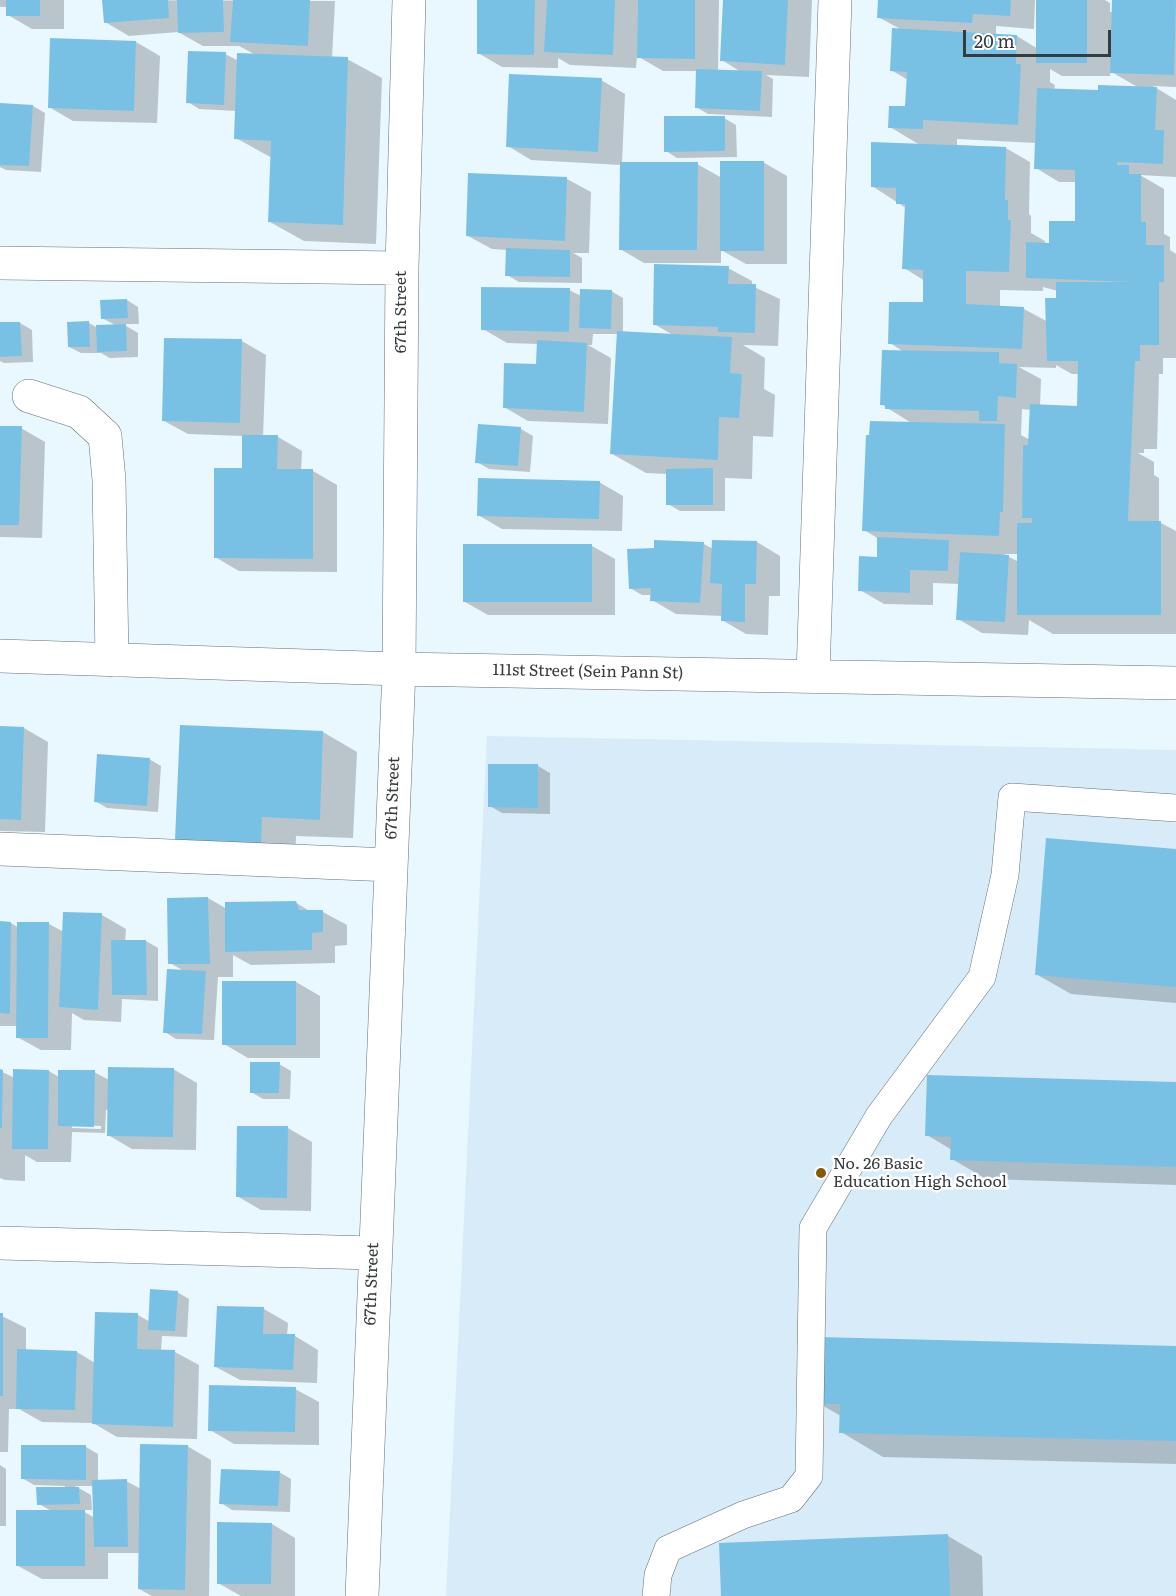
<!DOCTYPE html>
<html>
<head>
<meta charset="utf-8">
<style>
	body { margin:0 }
	#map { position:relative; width:1176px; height:1596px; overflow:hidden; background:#e9f7fe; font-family:Literata,serif }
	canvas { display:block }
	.scale { position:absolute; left:963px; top:30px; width:148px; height:27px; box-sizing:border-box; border:3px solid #363b3e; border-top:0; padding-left:8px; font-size:18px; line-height:21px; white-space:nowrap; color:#363b3e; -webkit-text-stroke:4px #fff; paint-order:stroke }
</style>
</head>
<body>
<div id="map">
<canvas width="1176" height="1596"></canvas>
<div class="scale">20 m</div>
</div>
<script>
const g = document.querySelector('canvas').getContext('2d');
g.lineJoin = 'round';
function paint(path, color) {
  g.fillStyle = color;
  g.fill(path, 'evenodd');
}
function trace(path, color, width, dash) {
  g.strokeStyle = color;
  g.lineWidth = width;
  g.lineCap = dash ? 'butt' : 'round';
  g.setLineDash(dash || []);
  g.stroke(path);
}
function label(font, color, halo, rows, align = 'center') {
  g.font = font + ' Literata,serif';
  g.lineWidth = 5;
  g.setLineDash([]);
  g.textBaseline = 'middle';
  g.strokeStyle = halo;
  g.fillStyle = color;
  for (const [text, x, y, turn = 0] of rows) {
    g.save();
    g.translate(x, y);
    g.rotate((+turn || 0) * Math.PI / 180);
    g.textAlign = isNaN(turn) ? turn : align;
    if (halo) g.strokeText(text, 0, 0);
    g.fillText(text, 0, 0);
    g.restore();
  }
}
paint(new Path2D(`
	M487 736 1176 750V1596H446Z`), '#d7ecf8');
paint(new Path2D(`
	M0 0H64V29H32L8 15V7H0Z
	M103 0 335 1 332 58 347 59 382 78 376 244 304 241 270 222 272 158 236 138 237 111 199 109 188 102 225 54 239 61 256 55 239 46H203L178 32 129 36 105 22Z
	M479 0H719L718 71 741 72 722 60 724 0H812L809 77 766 75 773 79 772 117 708 114 696 107 698 71H663L637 56 636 68 570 65 558 58V68L502 67 478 53Z
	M879 0H1035L1034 29 996 26V35L1017 36 1038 49V0H1105L1110 3V12H1113L1114 0H1176V87L1153 86 1176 100V177L1140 175 1164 189V234L1170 237V250L1176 254V358H1163V374H1159L1157 449H1144V453H1138L1154 462V475L1159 478V522L1176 531V634H1053L1029 620 1028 635 982 633 958 619 960 584 933 583V605L884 604 860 590 878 559 879 539 864 530 913 424 881 404 904 352 890 343 924 304 925 281 904 268 906 208 872 186 920 145 890 127 906 108 908 80 891 70 902 30 878 17ZM1050 69 1062 76H1110V71L1139 88 1099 92 1054 90 1055 85 1050 82ZM957 139 1036 143V168L1059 182H1077V222L1050 244H1045V241L1031 233V216L1029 214 1030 162 1004 147 957 145ZM1043 287 1058 291 1057 300 1048 322 1024 309 1000 308V290L1043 291ZM1056 365 1072 374H1079L1078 407 1040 406 1041 379 1019 367 1056 368ZM1022 409 1031 410 1030 440 1021 435ZM1004 554H1019V562L1011 558Z
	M136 42 160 56 157 123 73 121 49 107Z
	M601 80 625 94 622 163 697 164 722 178 763 162 787 176V264H746L721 250V263H644L620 249 621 165 531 160 508 146Z
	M0 104 33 106 45 113 41 172 6 170 0 167Z
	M724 118 736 125 737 157 677 158 666 151Z
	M470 175 567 179 591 192 589 253H573L582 258V283L519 282 507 275V250L492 249 468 236Z
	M728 268 752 281V286L780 299 778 346 743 345 765 358 764 389 775 395 773 437 753 436 752 479 725 478V511H680L668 504 667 474 646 473 612 454 619 334H593L592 345H588L611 358 608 424 528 421 504 407 537 365 538 344 507 343 483 329 569 290 581 296 611 291 623 298V333L673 335 654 324Z
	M127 300 138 307 139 324H123L138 333V357L110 358 101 353H81L69 347 89 323 96 327 117 326 102 318Z
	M20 323 32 330 33 362 4 363 0 361V324Z
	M242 341 266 355 263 437H278L302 451 301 471H313L337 485V572L239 571 215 557 243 470V436L188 434 164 421Z
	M480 426 521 429 533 436 530 472 489 469 477 462Z
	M0 427 21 428 45 442 42 538 0 537Z
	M599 482 623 496 622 531 502 529 478 515Z
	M757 542 780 556V596H769L768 635 746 634 722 620V616L676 614 652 600V595H642L630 588 704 544 713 549Z
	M592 546 615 559V615H488L465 602Z
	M0 727 24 728 48 742 45 832 0 831Z
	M323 732 357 752 353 838 296 836 295 862 211 859Z
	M149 759 161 766 158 812 107 808 95 801Z
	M538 766 550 773V814L502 813 490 806Z
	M1176 850V1003L1071 994 1036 974Z
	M208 898 227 909 295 902 311 912H323L347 925V945L335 946V963L251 965 233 955V977H218L214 1040 176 1039 165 1032 184 971 170 963Z
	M102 915 126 929 125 942 146 941 158 948V1001L122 999 121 1022 84 1020 72 1013 71 1050H41L17 1037V1026H0V923H11L19 928 49 924 64 932Z
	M224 982H296L320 996V1058H248L224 1044Z
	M279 1064 291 1071 290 1099H263L251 1092Z
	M173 1069 197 1083 196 1150 132 1149 108 1135 109 1110H106L105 1133 72 1132 71 1162H37L25 1155V1181L5 1180 0 1178V1071L15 1078 49 1071 59 1077 94 1072 109 1080ZM72 1125 101 1126V1129L72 1128Z
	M1176 1084V1185L986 1179 952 1159V1150L927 1135Z
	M288 1128 312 1142 311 1211 261 1210 237 1196Z
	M177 1292 189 1299 187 1337 162 1336 161 1351 175 1352 199 1365 197 1439 117 1437 93 1423 42 1422 19 1409H9L8 1452H0V1315L26 1328V1351L77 1352 95 1363 97 1314 138 1315 150 1322Z
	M264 1309 288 1323 287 1336H295L318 1350 317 1383 240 1380 216 1367Z
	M1176 1347V1464L883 1457 841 1432V1416L818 1403Z
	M295 1389 319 1402V1445L234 1444 210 1430Z
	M187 1446 211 1460 209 1596H152L139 1589 140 1553H108V1579H42L18 1566 53 1512 39 1504 65 1488V1486L34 1485 22 1478 86 1447 98 1454V1481H126L141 1489ZM75 1486H94L95 1518 81 1510H92L91 1495Z
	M0 1465 6 1469V1526H0Z
	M279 1472 291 1479 290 1512 232 1510 221 1503Z
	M272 1524 295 1538V1596H241L218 1583Z
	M948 1536 982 1556 983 1596H723Z`), '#0003');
paint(new Path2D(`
	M6 0H40V16H6Z
	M102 0H168L169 18 104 23Z
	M177 0H223L224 32 178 33Z
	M233 0H310L308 46 230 42Z
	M477 0H535L534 55 477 54Z
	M547 0H615L613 55 544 52Z
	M638 0H695V59L637 58Z
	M723 0H788L785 65 720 61Z
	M878 0H1011L1010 16 973 14 972 23 877 18Z
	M1036 0H1087V63H1036Z
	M1112 0H1176L1174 75 1110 73Z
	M892 28 1017 35 1016 64H1021L1018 125 923 120V129L888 128 889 106H905L907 72 890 71Z
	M50 38 136 41 134 111 48 108Z
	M188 51 226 52 224 105 186 103Z
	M237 53 348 57 343 225 268 222 271 141 234 139Z
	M696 69 762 71 760 111 695 108Z
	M509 74 602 78 598 152 506 147Z
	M1098 85 1157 87 1155 130H1164L1163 164 1117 162V165H1129V174H1141V222H1146V245H1164V282H1159V345H1140V361H1135L1128 521H1161V615H1017V523H1032V518H1022L1023 445H1028L1030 404 1077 406 1078 361H1047L1045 298H1056V282H1132L1026 278V242L1049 243V221H1075V170L1034 169 1037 88 1098 90Z
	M0 103 33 105 29 166 0 165Z
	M664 116H725V151L664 152Z
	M871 142 1006 147 1005 200H1008V220H1011L1009 272 966 271V304L1024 307 1022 349 888 344 889 302H923V270L902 269 905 204H896V188L871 187Z
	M720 161H764V251H720Z
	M620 162H698L697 250H619Z
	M468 173 567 177 565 241 466 236Z
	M506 248 570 250V277L505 276Z
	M654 264 729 266 728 284H756L755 333 718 332V327L653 325Z
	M481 287 570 288 569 332 481 330Z
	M580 289 612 290 611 329 579 328Z
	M127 299 128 318 101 319 100 300Z
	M89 321 90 347H68L67 322Z
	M0 322H20L22 356 0 357Z
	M126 324 127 351 97 352 96 325Z
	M617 331 732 337 730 373 742 374 739 418 719 417 718 460 610 454Z
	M164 338 242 339 240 423 162 421Z
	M537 340 587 343 584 412 503 408 504 363 536 364Z
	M882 350 999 352V363L1017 364 1016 398 998 396 997 421H979V411L885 409V405H880Z
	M870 421 1005 424 1003 512H1000L999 536 862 531 866 435H869Z
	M478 424 521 427 518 466 475 463Z
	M0 426H22L19 525H0Z
	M242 435H278L277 469H313V559L214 558V468H242Z
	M713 468V505H666V469Z
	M478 478 600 481 599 519 477 516Z
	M877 537 949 540 948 571 910 570V593L858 591 859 556 877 557Z
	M654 540 704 542 700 603 650 601 651 588 629 589 627 549 654 548Z
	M712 540 757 541 756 584H745V622L721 621 722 584 710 583Z
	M463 544H592V602H463Z
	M960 552 1009 555 1005 622 956 620Z
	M180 725 323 731 320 820 262 817 261 843 175 840Z
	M0 726 24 727 21 820 0 819Z
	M97 754 150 758 147 806 94 802Z
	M488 764H538V808L488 807Z
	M1046 838 1176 849V987L1035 975Z
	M208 897 210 964H168L167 898Z
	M296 901 299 910H323V932L312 933V950L225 952V902Z
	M63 912 102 913 98 1010 59 1007Z
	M0 921 11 922 10 1014 0 1013Z
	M17 922H49L48 1038H16Z
	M111 940H146L147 995H112Z
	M167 969 206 971 202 1034 163 1033Z
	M222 981H296V1045H222Z
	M250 1062H280L279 1093H250Z
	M108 1067 174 1068 173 1137 107 1136Z
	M0 1069 3 1070 2 1128H0Z
	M13 1069 49 1070 48 1149H12Z
	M58 1070H95L94 1127 58 1126Z
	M927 1075 1176 1082V1167L950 1160 951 1137 925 1136Z
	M237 1126H288L287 1198 236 1197Z
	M150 1289 178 1291 175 1331 148 1330Z
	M217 1306 264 1307 263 1334H295L293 1370 214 1367Z
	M95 1312 138 1313 137 1349 175 1350 173 1427 92 1424Z
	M0 1313H3V1396H0Z
	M818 1337 1176 1346V1441L839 1433 840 1404H817Z
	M17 1349 77 1351 75 1410 16 1409Z
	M209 1385 296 1387 295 1432 208 1431Z
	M140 1444 188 1445 185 1590 138 1589Z
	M21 1445H86V1480L21 1479Z
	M221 1469 280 1471 278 1506 219 1504Z
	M127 1479 128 1547H94L92 1480Z
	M36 1487H79L80 1504 37 1505Z
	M16 1510H85V1566H16Z
	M217 1522 272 1523 271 1584H217Z
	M948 1534 950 1596H721L719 1543Z`), '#78c1e4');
const service = new Path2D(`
	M656 1596 658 1575 668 1549 743 1515 791 1499 809 1476 813 1228 879 1116 982 977 1005 875 1012 797 1176 808`);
const minor = new Path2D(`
	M0 263 402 268
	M29 396 79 412 105 436 109 480 112 660
	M0 656 399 669 1176 683
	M813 675 835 0
	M0 849 391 865
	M0 1243 373 1253
	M362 1596 399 669 402 268 409 0`);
trace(service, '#647076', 28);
trace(minor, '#647076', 34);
trace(service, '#fff', 27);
trace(minor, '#fff', 33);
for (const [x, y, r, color] of [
	[821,1173,6,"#895900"]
]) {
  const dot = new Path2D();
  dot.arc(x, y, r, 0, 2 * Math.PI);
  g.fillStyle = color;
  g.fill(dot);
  trace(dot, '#fff', 2);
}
label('16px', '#363b3e', '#fff', [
	["67th Street",401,312,-90],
	["111st Street (Sein Pann St)",588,672,1],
	["67th Street",393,798,-88],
	["67th Street",372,1284,-88]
]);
label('16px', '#363b3e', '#fff', [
	["No. 26 Basic",833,1164],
	["Education High School",833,1182]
], 'left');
</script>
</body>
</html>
